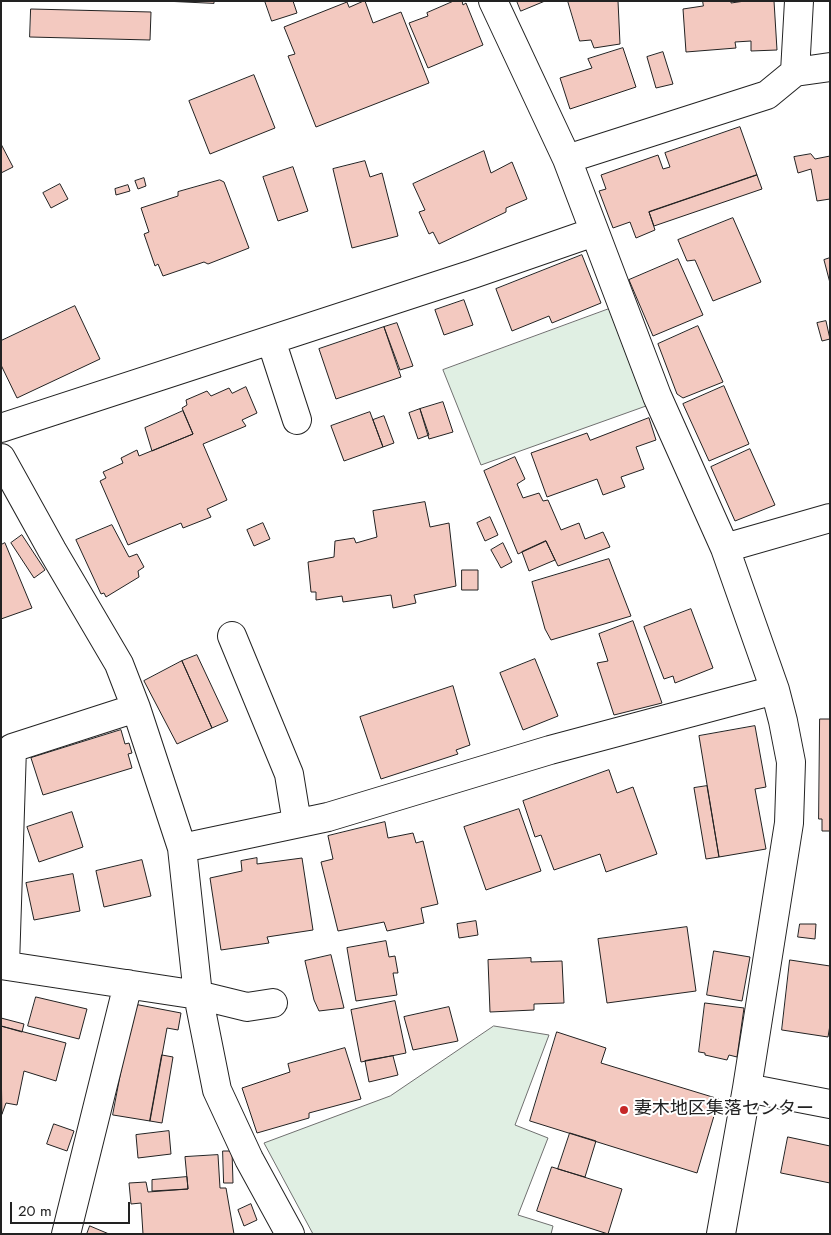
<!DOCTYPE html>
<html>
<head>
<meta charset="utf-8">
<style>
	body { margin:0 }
	#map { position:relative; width:831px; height:1235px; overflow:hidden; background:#fff; font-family:Jost,sans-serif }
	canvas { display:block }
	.frame { position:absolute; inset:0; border:2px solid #222; pointer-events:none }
	.scale { position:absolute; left:10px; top:1202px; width:120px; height:22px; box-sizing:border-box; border:2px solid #222; border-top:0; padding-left:6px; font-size:15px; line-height:18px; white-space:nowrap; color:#222; -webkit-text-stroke:4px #fff; paint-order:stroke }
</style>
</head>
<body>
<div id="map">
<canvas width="831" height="1235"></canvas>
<div class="frame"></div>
<div class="scale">20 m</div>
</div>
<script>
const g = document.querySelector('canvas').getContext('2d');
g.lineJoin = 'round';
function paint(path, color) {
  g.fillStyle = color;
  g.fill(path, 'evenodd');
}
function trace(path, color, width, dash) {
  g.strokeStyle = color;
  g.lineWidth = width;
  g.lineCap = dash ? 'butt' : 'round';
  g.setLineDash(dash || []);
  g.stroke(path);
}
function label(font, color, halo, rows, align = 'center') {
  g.font = font + ' Jost,"Noto Sans JP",sans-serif';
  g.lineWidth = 4;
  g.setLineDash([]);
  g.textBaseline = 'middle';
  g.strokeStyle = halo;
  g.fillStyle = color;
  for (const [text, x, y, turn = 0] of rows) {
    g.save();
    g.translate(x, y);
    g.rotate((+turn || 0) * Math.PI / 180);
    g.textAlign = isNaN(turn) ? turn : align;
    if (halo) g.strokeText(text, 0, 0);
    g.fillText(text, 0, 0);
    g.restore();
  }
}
const green = new Path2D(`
	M609 309 646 406 481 465 443 370Z
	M494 1026 549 1035 515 1125 548 1138 518 1215 553 1226 551 1234H313L264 1143 390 1096Z`);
paint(green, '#e0efe3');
trace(green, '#6f6f6f', 1);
const building = new Path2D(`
	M164 1H214V3Z
	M265 1H293L297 13 272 21Z
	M364 1H365L373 23 401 12 429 83 316 127 288 56 295 54 284 27 347 2 349 7Z
	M454 1H462L463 5 466 3 483 45 428 68 409 23 428 16 427 13Z
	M517 1H545L521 11Z
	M568 1H618L620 44 594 48 591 40 580 41Z
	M703 1H731V3L745 1H774L777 50 751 51V41L735 42 736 48 686 52 683 9 703 6Z
	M31 9 151 12 150 40 30 37Z
	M623 48 636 87 570 109 560 78 592 68 588 59Z
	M663 52 673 84 656 88 647 57Z
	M254 75 275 128 210 154 189 101Z
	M740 127 757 175 649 212 655 230 636 238 630 222 613 228 599 191 606 189 601 175 658 155 663 169 670 167 665 153Z
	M1 144 13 167 1 173Z
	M484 151 491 173 512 162 527 199 506 208V212L439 244 433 232 429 234 419 212 425 210 413 184Z
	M811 154 815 159 830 156V199L817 201 811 169 798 173 794 157Z
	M365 161 370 177 382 173 398 236 352 248 333 169Z
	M293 167 308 211 278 221 263 177Z
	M757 175 762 189 654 226 649 212Z
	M144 178 146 186 138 189 135 181Z
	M220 180 224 182 249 248 208 264 204 262 163 276 158 264 155 266 144 234 149 232 141 208 178 196V192Z
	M60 184 68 199 51 208 43 193Z
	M128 185 130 191 116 195 115 189Z
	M733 218 761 282 713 301 695 260 687 261 678 240Z
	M582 255 601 303 552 323 549 316 512 331 496 289Z
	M830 258V283L824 260Z
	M678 259 703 315 653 336 629 280Z
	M464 300 473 325 444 335 435 310Z
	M75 306 100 359 17 398 1 365V341Z
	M826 321 830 339 822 341 817 323Z
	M397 323 413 366 400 370 384 327Z
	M698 326 723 382 683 398 677 394 658 344Z
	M384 327 401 377 336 399 319 349Z
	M724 386 749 444 709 461 683 404Z
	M246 387 257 413 242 420 246 426 203 444 227 500 207 509 211 517 183 528 181 523 128 545 100 481 106 478 103 472 123 463 121 458 137 450 139 456 193 434 182 408 187 405 186 400 207 391 211 396 229 388 232 393Z
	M443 402 453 432 429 439 420 409Z
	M420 409 429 435 418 439 409 413Z
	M183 411 193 434 152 451 145 428Z
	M370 412 383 447 344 461 331 426Z
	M384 416 394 443 383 447 373 420Z
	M649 418 656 440 636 447 644 469 621 477 625 487 603 495 597 479 547 497 531 453 587 433 590 440Z
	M750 449 775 505 735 521 711 467Z
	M515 457 525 479 517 484 523 498 539 493 543 501 548 500 561 530 579 523 585 539 603 532 610 547 558 566 546 541 518 554 484 471Z
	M425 502 430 527 449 523 456 586 414 595 416 603 393 608 391 595 343 602 342 596 316 600V592H311L308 562 334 557 335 541 354 538 356 543 377 537 373 511Z
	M490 517 498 535 485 541 477 523Z
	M263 523 270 539 254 546 247 530Z
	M112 525 129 557 137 554 144 567 138 571 139 577 106 597 104 593 101 594 76 540Z
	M22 535 45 570 34 578 11 543Z
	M546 541 555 560 529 571 522 552Z
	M5 543 32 608 1 619V545Z
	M503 543 512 562 501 568 491 550Z
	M609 559 631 616 551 640 545 629 532 582Z
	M462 570H478V590H462Z
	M691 609 713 668 675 683 673 676 664 679 644 627Z
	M633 621 662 703 614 715 597 663 608 661 599 634Z
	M197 655 228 721 212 728 182 661Z
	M535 659 558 716 523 730 500 673Z
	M182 661 212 728 177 744 144 681Z
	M453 686 470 745 456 750 458 754 381 779 360 717Z
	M820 719H830V831H822V819H819Z
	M755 726 766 787 755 789 766 849 719 857 699 736Z
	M121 730 125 744 129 743 132 753 128 754 132 768 43 795 31 758Z
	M609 770 617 793 633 787 657 854 606 872 600 854 554 870 541 835 535 837 523 801Z
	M707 786 719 857 706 859 694 788Z
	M519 809 541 871 486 890 464 827Z
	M72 812 83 847 39 862 27 827Z
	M385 822 388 838 413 833 416 843 423 841 438 904 421 908 424 923 387 931 384 922 338 931 321 862 333 859 328 836Z
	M257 858V864L302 858 313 930 267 937 269 943 221 950 210 878 242 871 241 861Z
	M142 860 151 896 104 907 96 871Z
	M73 874 80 911 34 920 26 883Z
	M476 921 478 935 459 938 457 924Z
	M800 924H816L815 939 798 937Z
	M687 927 696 991 607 1003 598 939Z
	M386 941 389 957 395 956 398 973H393L397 995 356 1001 347 948Z
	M714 951 750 957 742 1001 707 995Z
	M331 955 344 1008 319 1011 314 1000 305 961Z
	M531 958V962L562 961 564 1003 534 1004V1010L490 1012 488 960Z
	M790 960 830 966V1025L828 1037 782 1030Z
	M36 997 87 1009 79 1039 28 1026Z
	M395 1001 406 1053 361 1062 351 1010Z
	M705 1003 744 1008 737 1057 729 1055 727 1060 705 1055V1053L699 1052Z
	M134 1004 181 1013 178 1030 167 1028 150 1121 113 1115Z
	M449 1007 458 1041 413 1050 404 1017Z
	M1 1018 24 1024 22 1032 1 1026Z
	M1 1026 66 1043 56 1081 24 1071 17 1105 6 1103 2 1114Z
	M557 1032 606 1048 601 1063 719 1099 697 1173 530 1121Z
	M345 1048 361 1099 309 1113V1118L257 1133 242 1088 290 1072 288 1064Z
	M162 1055 173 1057 162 1123 150 1121Z
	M393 1056 398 1075 369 1082 365 1061Z
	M54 1124 74 1131 67 1151 47 1144Z
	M169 1131 171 1154 138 1158 136 1135Z
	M570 1133 596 1141 585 1177 558 1169Z
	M788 1137 830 1146V1183L781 1173Z
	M223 1151H232L233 1183H224Z
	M218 1155 220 1188H226L234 1234H143L141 1203 131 1204 129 1183 146 1182 148 1192 188 1189 185 1157Z
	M552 1167 622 1189 608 1234 537 1211Z
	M187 1177 188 1189 152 1191V1180Z
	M251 1204 257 1220 244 1226 238 1210Z
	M90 1226 109 1234H87Z`);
paint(building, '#f3c9c0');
trace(building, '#222', 1);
const minor = new Path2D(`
	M493 1 567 159 657 396 725 548 775 690 783 721 791 762 789 823 747 1088 721 1234
	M795 72 830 67
	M567 159 767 95 795 72 799 1
	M271 340 297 420
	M1 428 473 274 594 232
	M1 458 52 550 119 664 136 708 182 848 198 995 217 1090 249 1159 290 1234
	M725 548 830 518
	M232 636 289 774 297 823
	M182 848 328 817 550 750 775 690
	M1 965 198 995 247 1007 273 1003
	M5 965 12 748 136 708
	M747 1088 830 1104
	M66 1234 128 984`);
trace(minor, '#222', 30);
trace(minor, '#fff', 28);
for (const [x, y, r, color] of [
	[624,1110,5,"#c62828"]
]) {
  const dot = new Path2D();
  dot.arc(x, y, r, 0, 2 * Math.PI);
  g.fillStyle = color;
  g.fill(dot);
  trace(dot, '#fff', 2);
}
label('18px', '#222', '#fff', [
	["妻木地区集落センター",634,1110]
], 'left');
</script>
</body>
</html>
